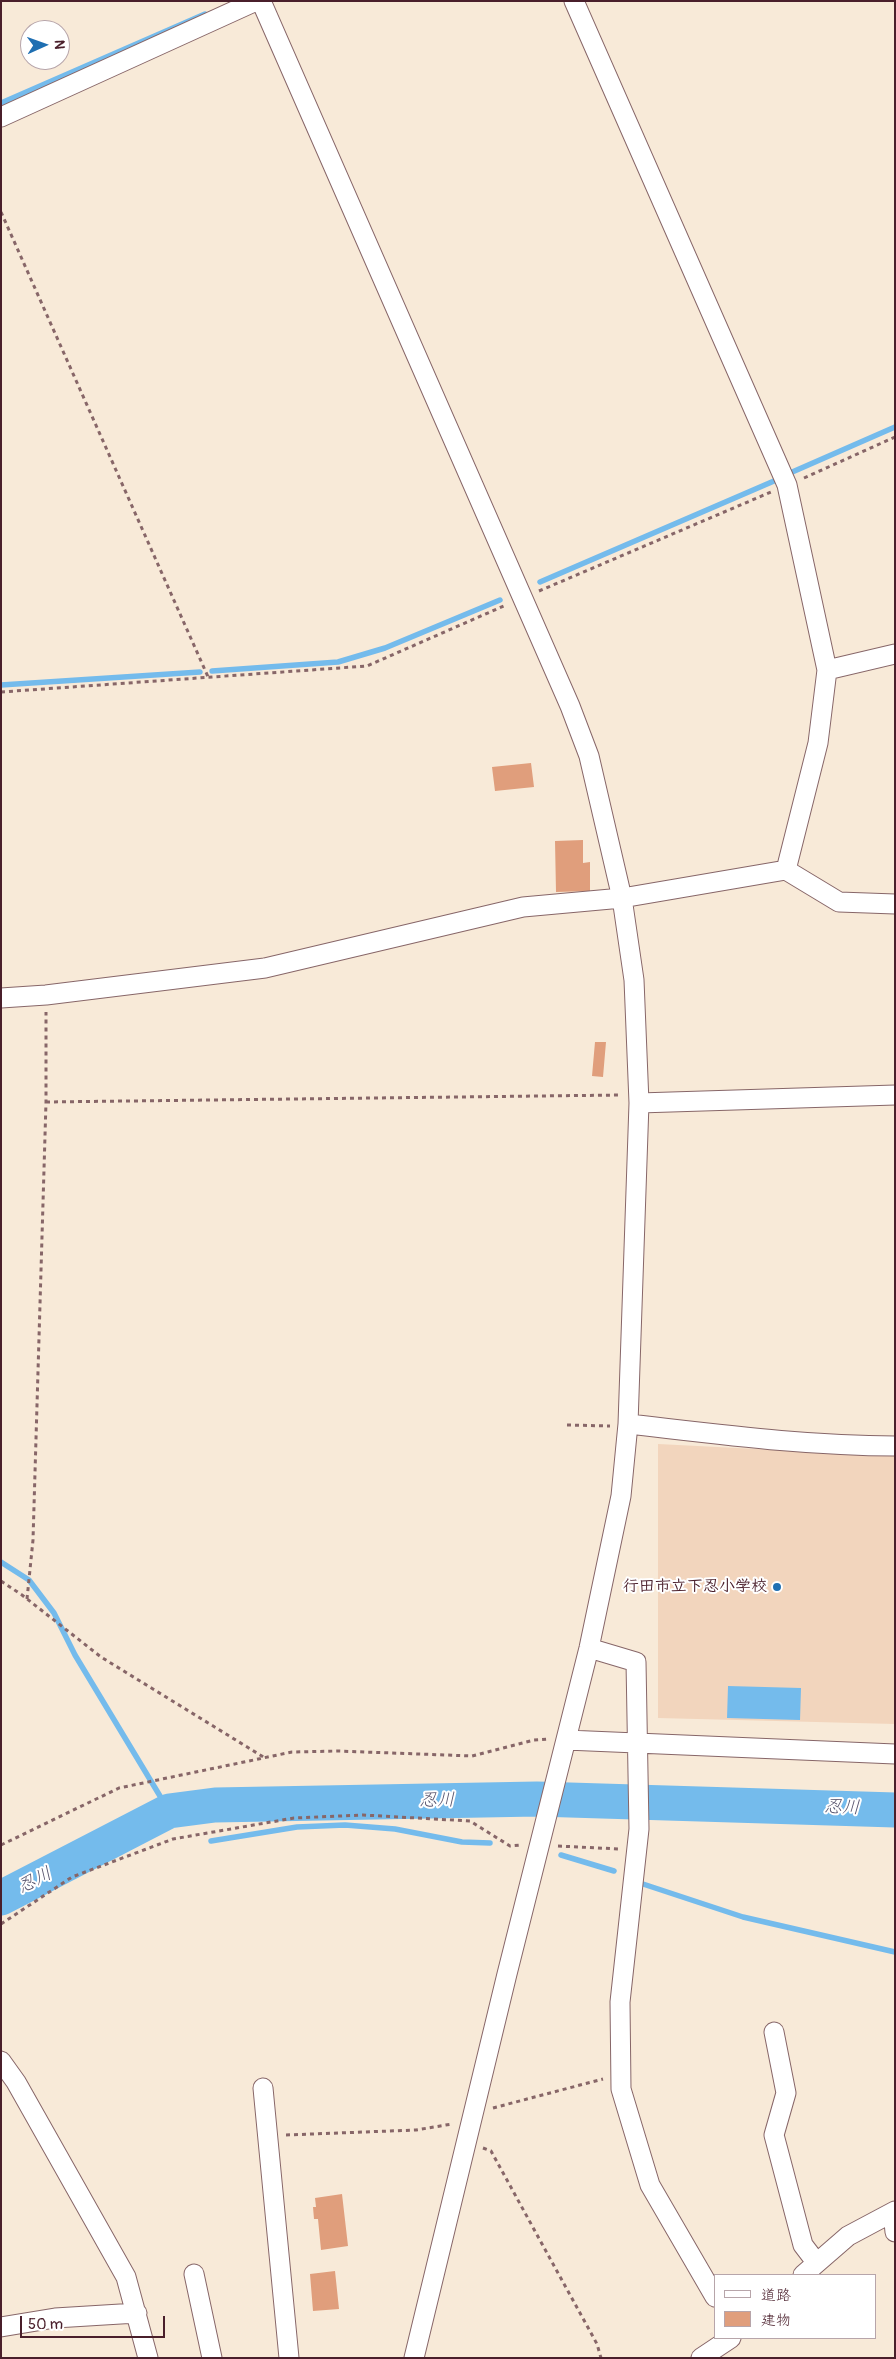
<!DOCTYPE html>
<html>
<head>
<meta charset="utf-8">
<style>
	body { margin:0 }
	#map { position:relative; width:896px; height:2359px; overflow:hidden; background:#f8ead8; font-family:Pangolin,"Klee One",sans-serif }
	canvas { display:block }
	.frame { position:absolute; inset:0; border:2px solid #4a1f2b; pointer-events:none }
	.legend { position:absolute; left:714px; top:2274px; width:162px; height:65px; box-sizing:border-box; background:#fff; border:1px solid #b7a5aa; margin:0; padding:6px 9px; list-style:none; font-size:15px; color:#4a1f2b }
	.legend li { display:flex; align-items:center; gap:10px; height:25px }
	.legend b { width:25px; border:1px solid #b7a5aa }
	.north { position:absolute; left:20px; top:20px; width:50px; height:50px; box-sizing:border-box; background:#fff; border:1px solid #b7a5aa; border-radius:50%; rotate:88deg; font-size:14px; font-weight:700; line-height:20px; text-align:center; color:#4a1f2b }
	.north::after { content:''; display:block; margin:auto; width:18px; height:22px; background:#1f6fb2; clip-path:polygon(50% 0,100% 100%,50% 72%,0 100%) }
	.scale { position:absolute; left:20px; top:2316px; width:145px; height:22px; box-sizing:border-box; border:2px solid #4a1f2b; border-top:0; padding-left:6px; font-size:15px; line-height:18px; white-space:nowrap; color:#4a1f2b; -webkit-text-stroke:4px #fff; paint-order:stroke }
</style>
</head>
<body>
<div id="map">
<canvas width="896" height="2359"></canvas>
<div class="frame"></div>
<ul class="legend">
<li><b style="height:6px;background:#fff"></b>道路</li>
<li><b style="height:14px;background:#e09e7c"></b>建物</li>
</ul>
<div class="north">N</div>
<div class="scale">50 m</div>
</div>
<script>
const g = document.querySelector('canvas').getContext('2d');
g.lineJoin = 'round';
function paint(path, color) {
  g.fillStyle = color;
  g.fill(path, 'evenodd');
}
function trace(path, color, width, dash) {
  g.strokeStyle = color;
  g.lineWidth = width;
  g.lineCap = dash ? 'butt' : 'round';
  g.setLineDash(dash || []);
  g.stroke(path);
}
function label(font, color, halo, rows, align = 'center') {
  g.font = font + ' Pangolin,"Klee One",sans-serif';
  g.lineWidth = 4;
  g.setLineDash([]);
  g.textBaseline = 'middle';
  g.strokeStyle = halo;
  g.fillStyle = color;
  for (const [text, x, y, turn = 0] of rows) {
    g.save();
    g.translate(x, y);
    g.rotate((+turn || 0) * Math.PI / 180);
    g.textAlign = isNaN(turn) ? turn : align;
    if (halo) g.strokeText(text, 0, 0);
    g.fillText(text, 0, 0);
    g.restore();
  }
}
paint(new Path2D(`
	M658 1444 895 1456V1724L658 1718Z`), '#f2d5bd');
paint(new Path2D(`
	M728 1686 801 1688 800 1720 727 1718Z`), '#74bbec');
trace(new Path2D(`
	M1 103 205 14
	M790 473 895 427
	M540 582 774 481
	M212 671 338 662 385 648 500 600
	M1 685 200 672
	M1 1562 29 1580 54 1613 75 1655 169 1811
	M211 1841 297 1827 345 1825 395 1829 462 1842 490 1843
	M561 1855 614 1871
	M643 1884 743 1917 895 1952`), '#74bbec', 5.5);
trace(new Path2D(`
	M1 1898 169 1811 215 1805 537 1799 895 1810`), '#74bbec', 35);
paint(new Path2D(`
	M531 763 534 787 495 791 492 767Z
	M583 840V863L590 862V891L556 892 555 841Z
	M595 1042H606L603 1077 592 1076Z
	M342 2194 348 2246 321 2250 318 2219H314L313 2207H316L315 2198Z
	M335 2271 339 2309 313 2311 310 2274Z`), '#e09e7c');
const minor = new Path2D(`
	M261 1 570 706 589 756 622 898 634 980 639 1103 628 1424 621 1496 589 1648 507 1974 414 2358
	M574 1 787 485 827 670
	M1 117 256 1
	M786 870 839 902 895 904
	M1 998 46 995 265 968 523 907 622 898 786 870 818 743 827 670 895 654
	M639 1103 895 1095
	M628 1424C717 1434 805 1446 895 1446
	M589 1648 636 1662 639 1829 620 2002 621 2089 650 2185 715 2297
	M566 1740 895 1754
	M774 2032 786 2093 774 2135 803 2245 816 2262
	M1 2061 16 2082 126 2277 148 2358
	M263 2088 289 2358
	M893 2212 895 2232
	M194 2274 212 2358
	M803 2275 848 2236 895 2211
	M1 2327 55 2318 137 2313
	M701 2358 731 2338`);
trace(minor, '#876668', 21);
trace(new Path2D(`
	M1 212 209 679
	M804 478 895 437
	M539 591 771 492
	M1 692 367 666 506 605
	M46 1102 621 1095
	M567 1425 610 1426
	M1 1581 22 1595 101 1657 265 1758
	M27 1599 33 1540 46 1102V1012
	M1 1845 119 1788 292 1752 338 1751 472 1756 534 1740 548 1739
	M558 1846 619 1849
	M1 1924 72 1877 173 1839 294 1818 363 1815 470 1821 510 1846 521 1845
	M493 2108 603 2079
	M286 2135 416 2130 452 2124
	M483 2148 491 2151 597 2344 601 2358`), '#876668', 3, [4, 4]);
trace(minor, '#fff', 19);
for (const [x, y, r, color] of [
	[777,1587,5,"#1f6fb2"]
]) {
  const dot = new Path2D();
  dot.arc(x, y, r, 0, 2 * Math.PI);
  g.fillStyle = color;
  g.fill(dot);
  trace(dot, '#fff', 2);
}
label('bold 16px', '#4a1f2b', '#fff', [
	["行田市立下忍小学校",767,1587]
], 'right');
label('italic 18px', '#59566f', '#fff', [
	["忍川",437,1801,-1],
	["忍川",842,1808,2],
	["忍川",35,1881,-27]
]);
</script>
</body>
</html>
